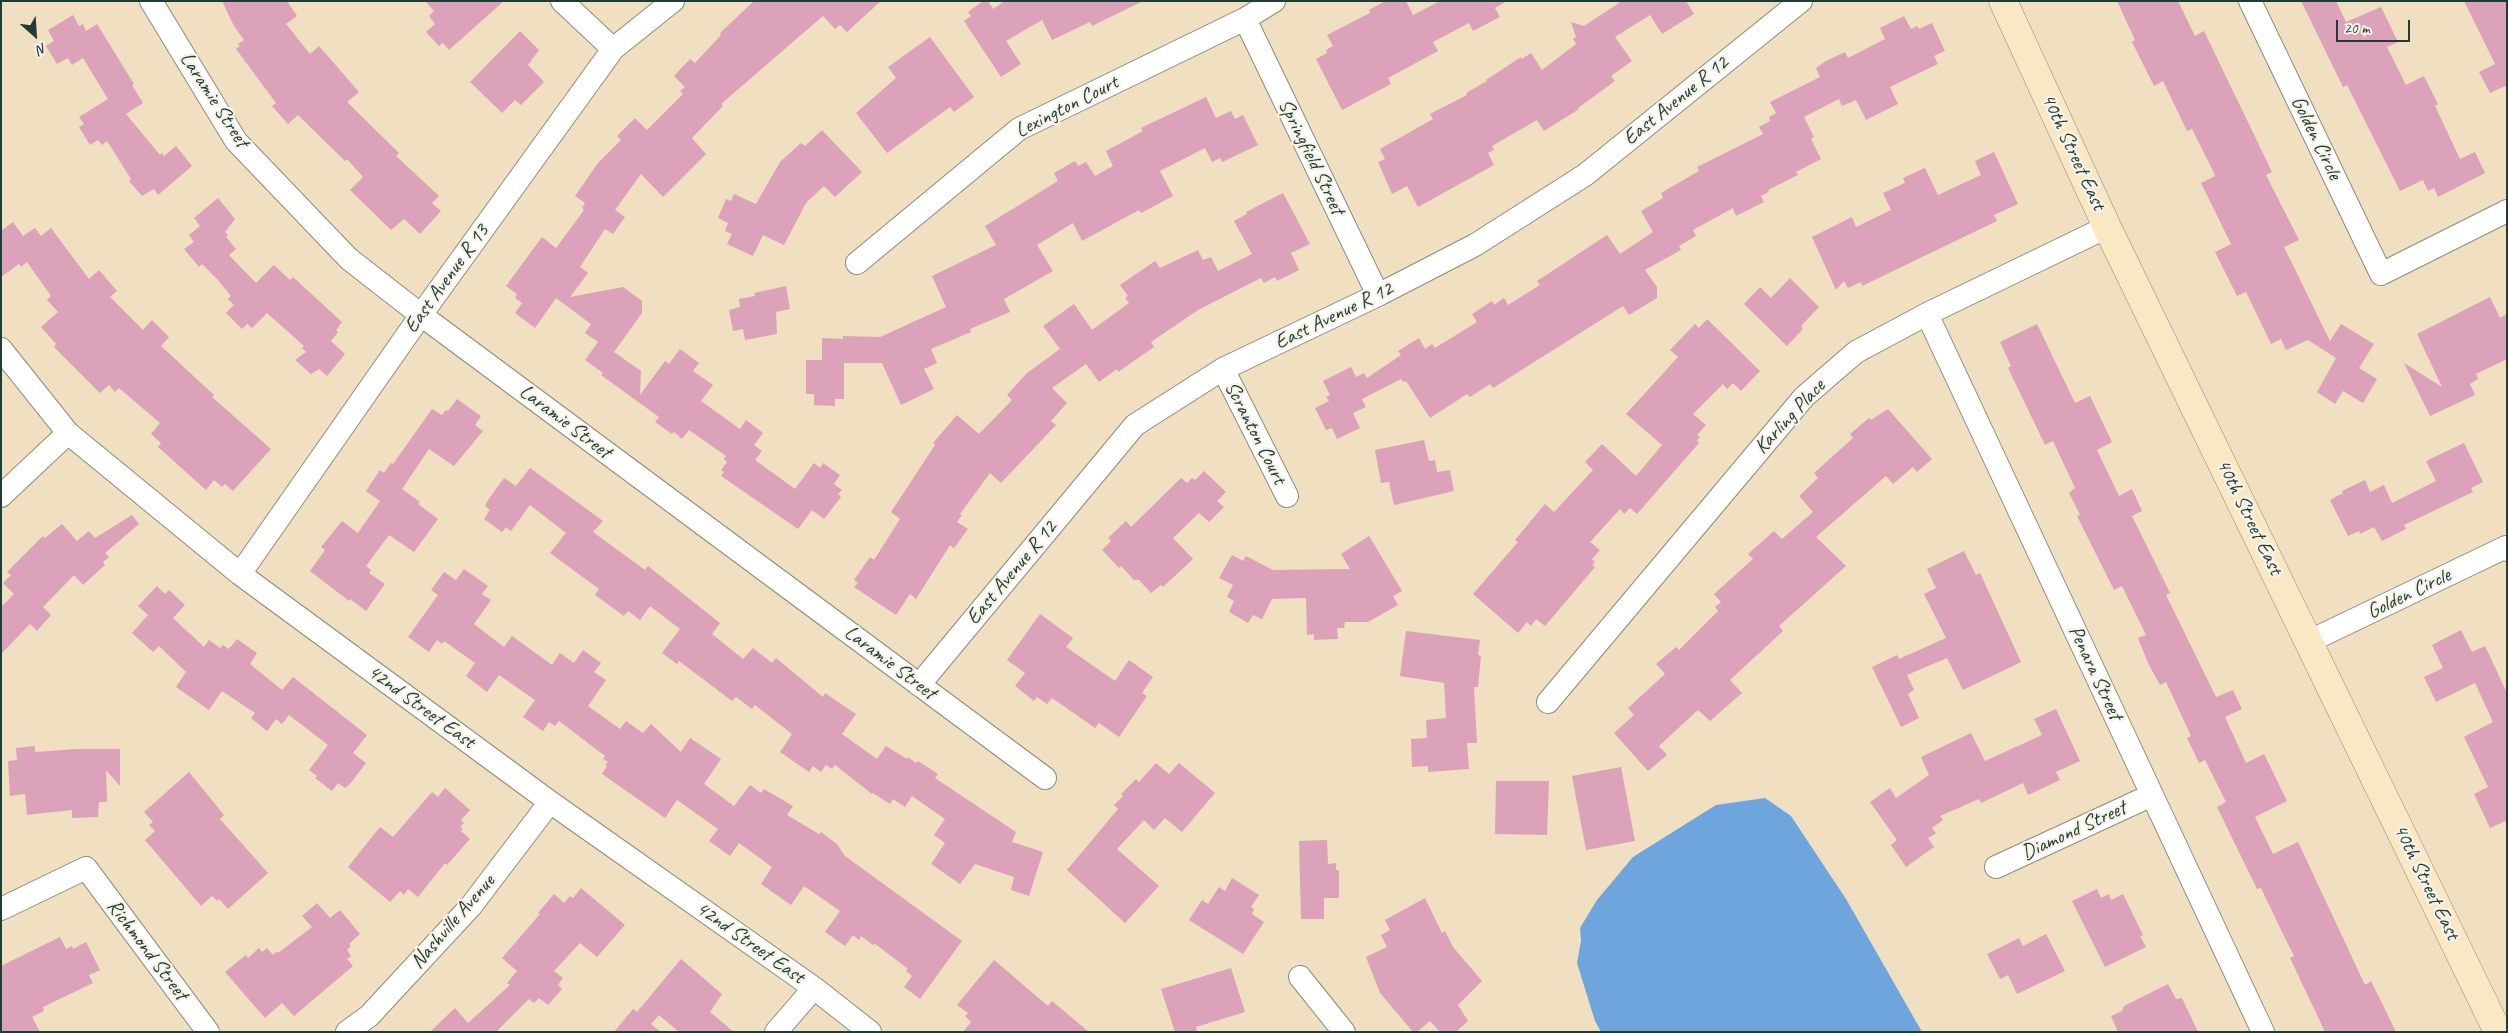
<!DOCTYPE html>
<html>
<head>
<meta charset="utf-8">
<style>
	body { margin:0 }
	#map { position:relative; width:2508px; height:1033px; overflow:hidden; background:#f0dfc0; font-family:Caveat,sans-serif }
	canvas { display:block }
	.frame { position:absolute; inset:0; border:2px solid #1f3d34; pointer-events:none }
	.north { position:absolute; left:10px; top:10px; width:50px; height:50px; -webkit-text-stroke:4px #f7f3e8; paint-order:stroke; rotate:154deg; font-size:14px; font-weight:700; line-height:20px; text-align:center; color:#1f3d34 }
	.north::after { content:''; display:block; margin:auto; width:18px; height:22px; background:#1f3d34; clip-path:polygon(50% 0,100% 100%,50% 72%,0 100%) }
	.scale { position:absolute; left:2336px; top:20px; width:74px; height:22px; box-sizing:border-box; border:2px solid #1f3d34; border-top:0; padding-left:6px; font-size:15px; line-height:18px; white-space:nowrap; color:#1f3d34; -webkit-text-stroke:4px #f7f3e8; paint-order:stroke }
</style>
</head>
<body>
<div id="map">
<canvas width="2508" height="1033"></canvas>
<div class="frame"></div>
<div class="north">N</div>
<div class="scale">20 m</div>
</div>
<script>
const g = document.querySelector('canvas').getContext('2d');
g.lineJoin = 'round';
function paint(path, color) {
  g.fillStyle = color;
  g.fill(path, 'evenodd');
}
function trace(path, color, width, dash) {
  g.strokeStyle = color;
  g.lineWidth = width;
  g.lineCap = dash ? 'butt' : 'round';
  g.setLineDash(dash || []);
  g.stroke(path);
}
function label(font, color, halo, rows, align = 'center') {
  g.font = font + ' Caveat,sans-serif';
  g.lineWidth = 4.5;
  g.setLineDash([]);
  g.textBaseline = 'middle';
  g.strokeStyle = halo;
  g.fillStyle = color;
  for (const [text, x, y, turn = 0] of rows) {
    g.save();
    g.translate(x, y);
    g.rotate((+turn || 0) * Math.PI / 180);
    g.textAlign = isNaN(turn) ? turn : align;
    if (halo) g.strokeText(text, 0, 0);
    g.fillText(text, 0, 0);
    g.restore();
  }
}
paint(new Path2D(`
	M1765 798 1791 816 1846 899 1922 1032H1601L1595 1021 1577 963 1581 941 1580 928 1597 900 1633 857 1716 805Z`), '#6ea5dc');
paint(new Path2D(`
	M222 1H287L297 16 286 24 310 54 319 46 359 92 347 102 399 153 396 156 439 196 432 203 441 211 420 234 404 219 391 230 350 190 363 177 347 159 345 161 298 115 288 124 272 106 276 103 236 49 240 46 238 44 244 40 234 26Z
	M425 1H504L449 50 443 43 439 46 426 32 435 24 429 16 434 11Z
	M754 1H881L847 32 840 25 835 29 823 16 721 104 723 106 692 138 706 154 663 197 641 174 615 210 625 217 613 234 605 229 580 267 588 273 570 297 623 287 642 301V313L614 352 641 371 640 395 665 361 669 364 680 349 699 363 693 371 713 385 701 401 740 429 746 420 763 433 754 445 762 451 755 460 795 489 814 463 820 468 823 463 840 475 834 484 842 490 838 494 841 497 824 519 812 510 798 529 721 476 724 472 721 470 727 462 724 459 726 456 689 430 682 439 674 432 672 434 655 422 659 417 601 375 603 373 585 360 598 342 585 333 591 324 556 298 535 328 515 313 522 303 515 298 517 294 506 286 542 237 556 248 584 210 582 208 585 203 575 196 598 163 621 140 617 136 635 118 647 130 683 94 680 91 685 87 674 76 690 59 695 63 721 35 720 33Z
	M983 1H988L993 9 1005 1H1143L1092 26 1090 22 1052 40 1042 20 1006 41 1021 64 1001 77 964 21 971 16 968 12Z
	M1385 1H1406L1413 15 1440 1H1507L1495 8 1500 17 1473 31 1469 23 1433 42 1438 51 1388 78 1391 84 1342 110 1316 59 1327 53 1326 50 1333 46 1327 35 1370 13 1369 10Z
	M1622 1H1686L1694 14 1662 34 1650 15 1615 37 1632 61 1611 76 1615 81 1578 108 1579 109 1544 131 1537 120 1492 146 1494 150 1488 153 1494 165 1418 207 1407 186 1392 194 1378 162 1385 159 1380 149 1433 119 1430 114 1467 95 1466 93 1487 81 1486 80 1521 57 1522 59 1531 53 1542 70 1576 44 1573 39 1576 37 1571 22 1584 26Z
	M2117 1H2178L2195 36 2204 31 2272 172 2266 175 2299 240 2284 247 2330 341 2341 324 2374 344 2359 368 2377 379 2363 403 2343 391 2335 404 2317 392 2336 358 2308 340 2286 350 2281 339 2271 344 2246 292 2237 296 2215 252 2231 244 2201 183 2215 176 2214 173 2192 129 2187 131 2163 81 2154 86 2132 42 2135 40Z
	M2301 1H2336L2346 22 2381 7 2398 42 2387 47 2406 85 2424 76 2438 104 2435 106 2460 159 2475 152 2485 173 2438 197 2434 188 2428 191 2423 180 2400 191 2347 85 2343 87Z
	M2464 1H2507V89L2505 86 2490 93 2479 72 2495 64Z
	M73 15 79 26 83 24 86 31 97 24 134 84 132 85 143 103 126 114 160 155 162 153 164 156 176 146 192 166 158 195 154 189 142 196 129 181 131 179 107 141 102 145 98 140 90 145 79 127 84 124 79 117 108 99 83 58 72 65 68 58 57 64 46 46 54 41 48 30Z
	M1904 16 1911 29 1917 26 1919 29 1932 23 1945 51 1934 56 1938 64 1890 87 1898 104 1866 120 1856 100 1842 106 1839 99 1804 117 1814 137 1811 139 1821 159 1796 172 1798 175 1768 190 1769 192 1761 196 1764 202 1736 216 1733 208 1693 230 1696 236 1679 246 1681 250 1645 270 1657 287V298L1629 315 1623 306 1493 388 1490 384 1470 397 1467 394 1430 418 1406 381 1403 382 1401 379 1362 399 1366 407 1353 413 1360 428 1337 439 1332 428 1326 430 1315 408 1329 401 1326 397 1330 395 1323 381 1351 367 1356 377 1364 373 1367 378 1401 355 1398 351 1419 338 1425 349 1432 344 1435 348 1477 322 1472 314 1492 301 1494 305 1504 298 1508 305 1540 285 1537 281 1607 235 1620 254 1653 232 1641 211 1663 198 1661 193 1699 171 1697 167 1763 134 1759 127 1770 121 1769 117 1776 113 1770 102 1820 77 1816 68 1826 61 1845 52 1848 58 1885 39 1880 28Z
	M520 31 539 50 528 65 544 82 521 105 515 100 502 113 470 82Z
	M930 37 974 97 954 112 950 107 887 153 856 113 896 78 888 67Z
	M1206 97 1216 118 1231 111 1235 119 1243 115 1258 145 1222 162 1220 158 1212 162 1205 148 1160 171 1173 196 1141 213 1139 210 1082 241 1073 223 1037 245 1053 271 1004 299 1010 312 970 329 971 332 931 349 937 363 924 369 934 389 901 405 882 363H844V399H835V406L814 405V394H806V360H822V338L843 339V336L880 337 946 307 932 276 996 245 985 226 1058 181 1054 173 1075 161 1078 166 1086 162 1095 176 1113 166 1106 151 1143 131 1141 128Z
	M822 130 862 172 835 197 824 186 806 203 784 245 763 235 753 256 727 244 732 234 725 231 728 223 718 218 726 199 731 201 734 194 756 204 780 162 801 143 805 146Z
	M1994 152 2018 204 1994 215 1997 221 1862 286 1861 282 1848 288 1844 281 1836 290 1812 237 1852 217 1856 227 1891 210 1883 193 1905 183 1903 178 1925 168 1938 195 1981 175 1975 161Z
	M1283 193 1310 244 1291 253 1299 270 1277 281 1275 277 1264 283 1261 278 1198 310 1151 342 1154 347 1118 372 1117 369 1099 382 1086 364 1052 388 1067 403 1051 421 1056 425 1001 483 990 473 960 514 962 515 957 522 968 529 954 548 950 545 916 599 910 594 896 615 854 587 858 583 854 580 870 557 874 560 900 519 891 512 935 445 933 443 957 415 979 434 1012 400 1007 395 1027 373 1060 349 1043 326 1074 304 1092 330 1129 303 1125 298 1128 296 1120 285 1155 261 1160 268 1198 250 1203 260 1211 257 1218 271 1252 254 1234 221 1247 214 1246 212Z
	M218 198 235 219 225 232 228 235 226 237 236 249 229 255 256 283 274 265 290 280 293 277 342 322 336 330 338 332 331 341 345 354 327 376 319 369 311 374 295 360 306 352 302 348 304 346 267 313 252 328 247 324 242 329 226 313 234 305 228 299 231 296 218 280 202 264 199 267 184 249 194 242 189 235 200 226 194 218Z
	M13 222 23 236 35 228 41 236 51 228 89 279 99 270 117 291 110 297 143 330 152 320 169 337 161 346 214 395 212 397 271 449 233 491 225 484 222 487 214 480 206 490 158 447 161 443 151 434 160 423 119 388 115 392 109 385 100 393 54 347 56 344 41 327 58 312 47 300 51 296 27 262 21 267 19 264 1 277V231Z
	M1790 278 1819 307 1801 326 1803 329 1787 346 1744 304 1760 287 1771 298Z
	M786 286 790 309 776 312 777 334 745 340 743 329 733 331 729 310 740 307 739 299 755 296 754 293Z
	M2490 297 2500 318 2507 314V359L2476 374 2478 379 2470 384 2475 395 2430 416 2404 363 2442 387 2417 334Z
	M1707 319 1760 371 1741 391 1733 383 1727 389 1723 384 1693 414 1706 425 1697 435 1700 437 1697 441 1699 443 1637 514 1630 508 1624 514 1620 509 1590 542 1600 550 1592 559 1595 562 1592 565 1595 567 1545 626 1536 619 1531 626 1527 622 1518 633 1473 594 1518 542 1515 540 1545 504 1554 512 1593 470 1585 462 1602 444 1636 476 1662 445 1626 414 1678 357 1670 350 1695 324 1699 328Z
	M2037 324 2075 403 2090 396 2112 442 2097 450 2119 496 2132 489 2142 511 2132 516 2170 593 2166 595 2216 697 2233 690 2242 709 2225 717 2246 763 2264 754 2287 801 2255 817 2273 854 2298 842 2365 985 2371 981 2396 1032H2325L2290 958 2294 956 2282 932 2261 888 2257 889 2217 807 2226 802 2205 760 2199 763 2187 738 2191 736 2166 682 2160 685 2148 663 2138 638 2146 635 2122 586 2114 590 2077 516 2080 515 2069 493 2075 488 2053 441 2045 445 2008 368 2011 366 2000 342Z
	M457 399 481 416 475 425 483 431 454 466 429 449 402 489 420 502 418 504 438 519 414 552 389 535 366 566 371 570 369 573 385 584 366 611 350 599 349 601 310 571 325 550 321 547 342 521 358 533 380 501 366 491 380 470 384 473 391 463 393 464 432 409 442 415 446 410 448 411Z
	M1888 409 1932 459 1917 472 1913 467 1893 484 1886 476 1816 537 1846 566 1779 626 1783 631 1730 680 1742 693 1710 721 1698 710 1659 746 1667 755 1648 771 1614 733 1634 715 1628 708 1665 674 1656 664 1676 647 1679 650 1718 611 1715 607 1721 602 1714 594 1753 559 1748 554 1774 531 1782 539 1813 512 1799 496 1818 478 1814 473 1853 438 1850 434 1869 418 1871 420Z
	M1424 440 1429 461 1435 460 1437 472 1450 470 1454 491 1394 505 1389 482 1381 483 1375 450Z
	M2464 443 2483 482 2471 488 2473 492 2404 525 2406 529 2382 541 2374 527 2360 534 2359 531 2348 536 2330 500 2343 493 2342 491 2365 480 2370 492 2384 485 2392 503 2436 481 2426 461Z
	M530 468 603 521 593 532 645 570 648 566 720 623 712 634 743 659 753 648 772 663 776 658 823 697 825 693 856 714 842 734 877 759 886 746 907 759 908 757 916 763 918 761 938 774 935 778 1016 832 1012 842 1043 852 1029 896 1011 890 1014 877 975 864 960 884 931 864 945 843 934 835 945 819 912 796 905 807 893 799 890 804 873 793 872 794 835 765 832 769 826 765 821 772 813 766 809 772 780 752 792 734 755 705 752 709 736 697 732 701 679 661 677 664 662 653 680 629 650 606 640 620 628 611 624 616 595 595 599 589 550 553 566 533 530 505 511 531 506 527 502 532 484 519 490 510 485 506 488 500 504 478 516 486Z
	M1204 471 1226 492 1217 501 1224 507 1209 522 1199 513 1173 538 1193 559 1163 587 1161 585 1151 593 1139 580H1134L1121 566 1119 568 1102 550 1111 541 1108 538 1126 521 1131 527 1181 478 1187 483 1192 478 1195 480Z
	M132 515 139 524 105 553 109 557 103 562 105 565 83 585 74 575 43 607 51 615 37 631 30 624 1 654V607L14 594 3 583 11 575 7 572 43 536 45 538 62 524 77 541 89 531 95 538Z
	M1369 536 1402 591 1393 596 1398 605 1368 622H1345L1344 628H1337L1338 639 1314 640V634L1307 635 1306 598 1272 599 1262 619 1253 615 1248 623 1229 612 1234 601 1227 597 1233 585 1219 578 1232 555 1243 561 1246 556 1273 570 1350 569 1341 554Z
	M1964 551 1976 575 1980 573 2021 662 1963 690 1947 658 1907 675 1914 690 1908 694 1919 718 1901 727 1872 667 1897 655 1899 659 1946 638 1924 594 1936 588 1927 569Z
	M464 569 488 586 482 594 491 600 474 624 504 647 512 636 552 665 560 653 574 663 583 650 601 663 594 672 606 680 588 706 620 729 626 721 643 733 651 724 681 752 690 738 721 759 704 784 734 806 750 785 761 793 764 789 793 806 787 815 819 834 821 832 837 844 845 856 962 941 920 999 904 987 912 976 906 971 908 969 874 943 873 945 861 936 859 940 853 935 845 946 825 932 840 911 804 886 791 905 761 884 772 867 739 843 730 856 709 841 718 829 677 800 665 818 602 774 607 766 605 765 608 762 603 759 605 756 559 721 555 726 549 722 543 731 523 717 535 700 499 675 487 692 466 676 475 663 444 641 442 644 437 640 429 652 408 637 438 595 431 590 444 572 456 580Z
	M157 586 165 594 169 590 185 605 173 618 204 647 209 640 220 648 223 645 229 649 237 639 257 653 250 664 282 690 293 677 367 735 353 753 366 763 350 784 345 788 338 783 332 791 315 778 317 776 309 770 328 745 289 715 282 724 276 719 267 731 251 718 255 713 222 691 209 710 176 687 186 672 159 646 153 652 132 633 148 615 138 606Z
	M1040 614 1073 638 1066 647 1115 681 1129 660 1153 677 1142 693 1147 696 1119 737 1099 723 1095 728 1052 698 1047 704 1037 697 1034 701 1015 686 1025 673 1007 660Z
	M2461 630 2472 652 2485 646 2507 693V825L2505 821 2490 828 2474 794 2488 787 2464 737 2493 722 2475 683 2436 702 2424 677 2443 668 2432 645Z
	M1406 631 1480 640 1478 655 1481 656 1478 687H1474L1477 743H1467L1469 769 1428 772V766L1412 767 1411 739 1427 738 1426 720 1446 718 1444 683 1400 676Z
	M2056 709 2080 761 2056 772 2060 780 2028 795 2023 783 1981 803 1979 799 1940 816 1943 820 1932 828 1936 833 1928 838 1934 847 1906 867 1891 845 1897 840 1870 802 1890 788 1896 798 1929 775 1921 757 1971 733 1985 761 2042 735 2034 719Z
	M35 746V752L77 749H120V786L106 770 107 802H99L98 817 72 818V810L27 815 25 794 10 796 8 761 17 760 16 748Z
	M1156 763 1169 774 1179 763 1215 793 1182 832 1165 818 1154 830 1144 820 1117 849 1159 886 1125 923 1067 870 1118 809 1114 805 1123 796 1121 794 1136 779 1139 782Z
	M1621 767 1635 841 1586 850 1572 776Z
	M189 772 224 815 220 819 268 873 228 909 219 899 217 901 212 896 201 906 145 840 155 831 149 825 153 822 144 812Z
	M1496 781H1549L1547 835 1495 834Z
	M445 788 470 810 461 820 464 823 460 827 463 829 461 831 470 839 447 865 445 863 418 897 408 889 404 895 400 891 390 902 348 867 380 827 393 837 432 792 438 797Z
	M1327 840 1328 864 1336 863V870H1339V898H1324V919H1301L1299 841Z
	M1232 878 1259 895 1251 907 1254 909 1252 914 1264 922 1243 954 1189 920 1202 900 1208 904 1219 887 1225 891Z
	M581 888 625 925 597 957 580 943 554 971 563 978 558 985 562 989 548 1005 539 998 534 1003 529 999 496 1032H430L455 1008 468 1023 510 985 507 983 517 971 502 958 540 914 538 913 554 894 564 903 570 896 573 898Z
	M2097 889 2101 898 2109 894 2111 900 2123 894 2143 935 2140 936 2146 947 2105 967 2072 901Z
	M1425 898 1442 933 1445 931 1453 947 1482 981 1458 1005 1468 1021 1456 1032H1440L1430 1021 1417 1032H1413L1380 993 1366 957 1387 947 1381 935 1390 930 1385 920Z
	M317 903 330 918 340 910 360 934 349 944 351 946 347 950 351 956 347 959 353 966 294 1016 282 1003 265 1018 225 972 246 955 248 958 259 948 262 952 267 948 273 955 277 951 278 953 312 927 302 916Z
	M2046 934 2065 971 2017 994 2008 975 2000 979 1987 954 2019 938 2023 946Z
	M60 937 66 949 72 946 73 949 86 942 100 970 89 975 93 983 43 1007 44 1011 32 1017 40 1032H1V966Z
	M681 959 722 994 710 1012 734 1032H679L659 1015 651 1024 661 1032H614L633 1009 637 1012Z
	M994 960 1048 1006 1052 1001 1089 1032H963L971 1022 965 1016 968 1013 957 1005Z
	M1231 968 1245 1012 1196 1027 1197 1032H1175L1161 989Z
	M2168 984 2176 999 2182 998 2198 1032H2118L2111 1016 2122 1011 2124 1006Z`), '#dba2ba');
const minor = new Path2D(`
	M151 1 236 141 349 259 421 315 1045 778
	M562 1 613 49
	M2250 1 2381 274 2507 211
	M1245 19 1378 295
	M857 263 1019 129 1245 19 1274 1
	M1927 314 2263 1032
	M1 349 68 433 240 574 550 802 814 988 870 1032
	M1223 369 1287 496
	M1 496 68 433
	M240 574 421 315 613 49 673 1
	M2310 641 2506 547 2507 550
	M919 685 1135 425 1223 369 1378 295 1475 245 1585 175 1801 1
	M1548 702 1804 397 1856 352 1927 314 2107 227
	M1996 867 2152 795
	M1 909 86 868 208 1032
	M1300 977 1344 1032
	M347 1032 369 1016 471 906 550 802
	M776 1032 814 988`);
const secondary = new Path2D(`
	M2003 1 2107 227 2498 1032`);
trace(minor, '#888e7a', 24);
trace(secondary, '#888e7a', 29);
trace(minor, '#fff', 22);
trace(secondary, '#fae7c3', 28);
label('21px', '#1f3d34', '#f7f3e8', [
	["Laramie Street",214,100,57],
	["East Avenue R 12",1676,101,-39],
	["Lexington Court",1067,107,-27],
	["Golden Circle",2316,138,64],
	["40th Street East",2073,152,65],
	["Springfield Street",1311,157,64],
	["East Avenue R 13",447,279,-54],
	["East Avenue R 12",1334,316,-26],
	["Karling Place",1790,417,-47],
	["Laramie Street",565,422,37],
	["Scranton Court",1255,433,63],
	["40th Street East",2249,517,64],
	["East Avenue R 12",1012,573,-50],
	["Golden Circle",2409,594,-26],
	["Laramie Street",890,663,37],
	["Penara Street",2095,673,65],
	["42nd Street East",421,707,36],
	["Diamond Street",2074,831,-25],
	["40th Street East",2426,882,64],
	["Nashville Avenue",453,922,-49],
	["42nd Street East",750,943,35],
	["Richmond Street",147,950,53]
]);
</script>
</body>
</html>
